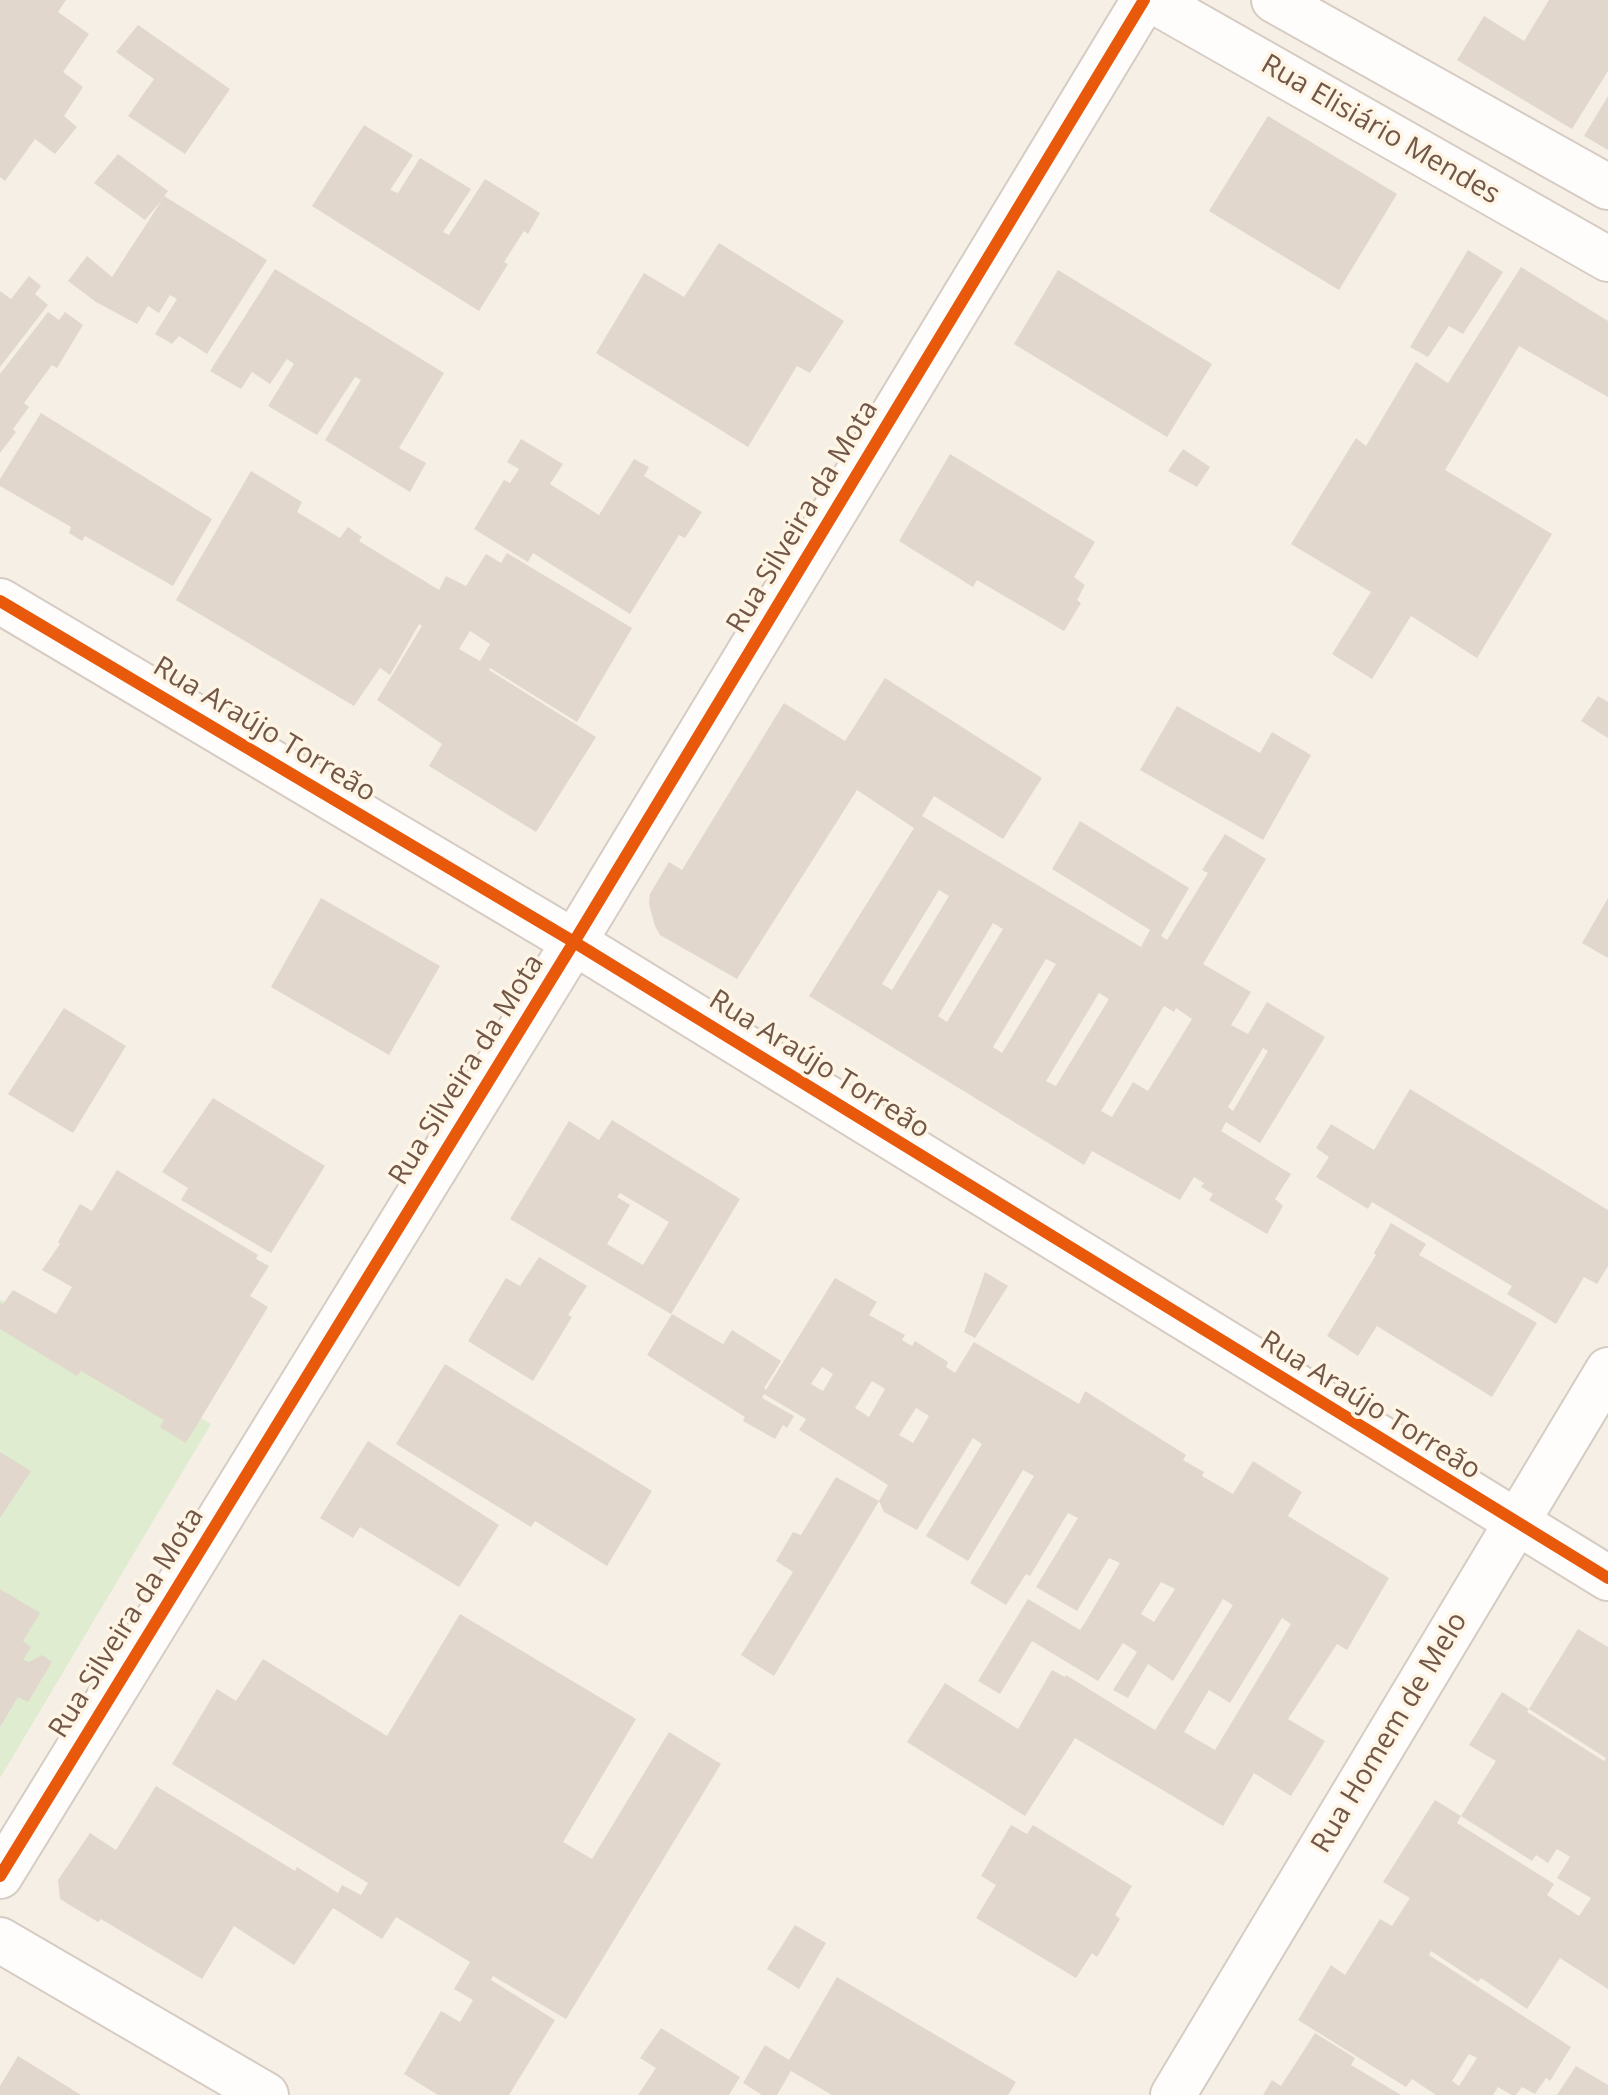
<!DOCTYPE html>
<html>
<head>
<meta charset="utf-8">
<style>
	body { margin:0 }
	canvas { display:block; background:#f5efe5 }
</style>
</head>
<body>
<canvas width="1608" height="2095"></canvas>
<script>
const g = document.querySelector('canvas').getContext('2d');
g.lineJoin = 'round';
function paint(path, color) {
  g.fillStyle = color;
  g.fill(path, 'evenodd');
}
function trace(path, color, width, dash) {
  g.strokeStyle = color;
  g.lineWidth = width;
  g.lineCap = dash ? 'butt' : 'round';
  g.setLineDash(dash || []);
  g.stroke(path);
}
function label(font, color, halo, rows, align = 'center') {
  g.font = font + ' "Open Sans",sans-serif';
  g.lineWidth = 7;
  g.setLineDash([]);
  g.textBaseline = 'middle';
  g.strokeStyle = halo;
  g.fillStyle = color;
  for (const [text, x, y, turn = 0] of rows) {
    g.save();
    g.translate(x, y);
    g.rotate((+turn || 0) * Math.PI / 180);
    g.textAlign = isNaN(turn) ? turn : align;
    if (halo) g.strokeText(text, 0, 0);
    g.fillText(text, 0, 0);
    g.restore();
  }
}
paint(new Path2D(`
	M0 1299 211 1424 0 1778Z`), '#e0ecd0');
paint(new Path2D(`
	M0 0H66L58 12 89 34 63 72 83 87 64 116 77 127 55 154 35 139 5 181 0 177Z
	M1549 0H1608V71L1572 129 1457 60 1484 16 1524 41Z
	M138 25 230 89 185 154 128 116 154 79 116 52Z
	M1608 96V150L1584 136Z
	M1268 116 1397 194 1339 290 1209 211Z
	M364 125 413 155 390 190 398 193 420 158 471 189 443 232 449 235 485 179 540 213 528 234 524 231 504 262 508 264 479 311 312 206Z
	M118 154 168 191 164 196 267 260 207 354 179 336 172 344 155 334 177 299 170 295 159 313 148 306 137 324 96 302 68 281 87 256 112 277 162 200 145 220 94 183Z
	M719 243 844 321 810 373 797 366 748 447 596 353 644 273 684 297Z
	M1468 250 1503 272 1463 334 1449 326 1428 357 1410 347Z
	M1521 267 1608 321V397L1519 346 1445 470 1552 534 1477 658 1411 616 1372 679 1332 654 1371 592 1291 544 1356 438 1366 446 1416 362 1448 383Z
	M275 269 444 373 399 448 426 463 410 492 325 440 361 380 355 377 317 435 268 406 294 364 287 359 270 384 252 372 241 389 210 371Z
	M1058 270 1212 364 1167 437 1014 344Z
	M29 276 41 286 35 294 48 305 0 367V291L11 299Z
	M48 312 59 320 65 312 83 325 57 368 52 365 24 403 29 407 13 429 16 432 0 453V374Z
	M41 413 212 519 173 586 85 536 82 541 69 533 71 527 0 486V479Z
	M521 439 563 464 550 484 599 515 634 459 649 467 644 476 702 512 685 538 679 535 630 614 533 553 528 562 474 529 504 480 510 483 519 469 507 462Z
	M1183 449 1210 467 1197 487 1168 471Z
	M950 454 1095 542 1074 577 1085 585 1077 600 1081 603 1064 631 977 580 973 587 899 541Z
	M251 471 302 502 297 512 340 538 348 527 362 537 359 541 439 590 446 576 466 586 486 554 501 563 507 553 632 628 577 722 490 668 489 670 596 737 536 832 429 766 442 744 377 700 422 626 419 624 390 675 380 668 354 706 176 600ZM470 631 490 644 480 661 459 649Z
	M885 678 1042 778 1003 839 934 796 922 816 1141 947 1150 930 1052 869 1080 821 1189 888 1161 936 1167 940 1208 873 1202 870 1225 834 1266 859 1203 964 1251 992 1231 1025 1248 1034 1267 1002 1325 1037 1260 1143 1226 1122 1221 1131 1291 1174 1275 1199 1283 1206 1267 1234 1209 1200 1213 1194 1201 1187 1204 1183 1194 1177 1180 1200 1092 1151 1084 1165 809 996 914 828 857 790 737 979 660 935 655 926 649 904 650 894 669 862 682 870 784 703 845 741ZM939 890 949 896 892 990 882 984ZM993 923 1003 929 947 1022 938 1016ZM1046 959 1056 964 1002 1053 993 1047ZM1099 993 1109 999 1056 1086 1046 1081ZM1164 1006 1174 1012 1176 1008 1192 1019 1148 1091 1133 1082 1112 1117 1101 1111ZM1263 1048 1268 1051 1233 1111 1228 1107Z
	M1598 696 1608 702V738L1581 721Z
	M1177 706 1260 753 1272 732 1311 755 1263 840 1140 770Z
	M321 898 440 966 389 1055 271 987Z
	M1608 898V958L1582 943Z
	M64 1008 126 1046 73 1133 8 1094Z
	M1410 1089 1608 1210V1266L1597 1284 1584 1277 1556 1324 1507 1294 1512 1286 1372 1202 1368 1209 1316 1177 1329 1157 1316 1148 1331 1124 1374 1150Z
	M213 1098 325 1166 271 1253 181 1200 188 1188 162 1172Z
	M612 1120 740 1199 671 1314 510 1219 569 1121 599 1140ZM620 1193 669 1222 643 1265 607 1244 630 1205 617 1197Z
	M117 1170 258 1255 256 1259 269 1266 250 1296 268 1307 186 1443 160 1427 164 1420 81 1371 77 1376 0 1329V1303L3 1304 13 1290 56 1314 72 1287 42 1270 60 1244 58 1242 80 1204 92 1211Z
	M1391 1223 1426 1244 1419 1255 1537 1323 1492 1397 1377 1326 1358 1356 1327 1336 1376 1255 1374 1253Z
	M539 1257 587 1286 568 1315 572 1317 533 1381 468 1341 506 1278 520 1286Z
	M985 1272 1008 1286 975 1338 964 1332Z
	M835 1278 877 1302 869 1315 905 1335 902 1340 912 1346 915 1341 948 1362 946 1367 955 1373 974 1342 1079 1404 1085 1391 1186 1455 1183 1460 1204 1472 1202 1476 1233 1494 1253 1461 1302 1492 1288 1516 1389 1578 1347 1650 1337 1644 1288 1719 1325 1741 1291 1796 1254 1773 1223 1826 1075 1738 1025 1816 907 1742 945 1683 1018 1729 1052 1670 1065 1677 1066 1675 1155 1730 1233 1605 1223 1599 1173 1681 1148 1664 1128 1698 1113 1690 1137 1652 1123 1643 1098 1681 1032 1641 1000 1694 978 1681 1028 1599 1080 1630 1086 1621 1120 1563 1109 1558 1077 1611 1036 1587 1078 1518 1068 1513 1030 1576 1026 1574 1006 1605 970 1583 1034 1476 1023 1470 968 1561 926 1536 982 1444 973 1438 917 1530 884 1512 879 1501 888 1485 799 1430 806 1419 764 1394 762 1398 794 1416 787 1428 783 1425 775 1439 743 1421 745 1417 647 1355 672 1314 723 1344 732 1330 781 1361 764 1388 766 1390ZM822 1367 833 1374 823 1391 811 1384ZM872 1381 885 1389 869 1417 855 1408ZM916 1408 929 1416 913 1443 899 1435ZM1161 1582 1175 1589 1154 1622 1141 1614ZM1282 1618 1291 1624 1215 1750 1184 1732 1209 1690 1230 1703Z
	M445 1364 652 1491 607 1566 535 1521 531 1527 396 1444Z
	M368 1441 499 1525 459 1587 360 1527 353 1538 320 1518Z
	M0 1452 31 1471 0 1518Z
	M836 1477 879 1501 774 1676 741 1655 793 1572 776 1561 793 1532 801 1535Z
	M0 1589 40 1613 23 1641 31 1647 23 1660 29 1662 42 1655 52 1662 28 1702 18 1697 0 1727Z
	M460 1614 636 1719 563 1842 592 1859 669 1732 721 1764 566 2019 493 1976 491 1980 555 2020 509 2095H438L404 2074 441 2011 460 2022 473 2000 454 1989 470 1962 396 1917 382 1939 333 1908 294 1965 234 1926 202 1979 101 1919 98 1922 60 1899 58 1880 90 1833 116 1850 156 1786 295 1871 297 1867 338 1893 342 1885 361 1895 368 1883 172 1764 217 1689 236 1701 263 1659 387 1736Z
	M1578 1629 1608 1647V1989L1560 1958 1527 2009 1481 1978 1478 1982 1431 1951 1429 1955 1571 2047 1550 2081 1546 2078 1535 2094 1522 2087 1516 2095H1512L1498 2087 1493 2095H1436L1412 2079 1406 2087 1298 2020 1331 1965 1345 1975 1380 1919 1392 1926 1410 1898 1383 1882 1435 1800 1461 1816 1457 1823 1554 1884 1547 1895 1579 1916 1591 1898 1557 1878 1570 1857 1557 1849 1548 1863 1536 1855 1532 1861 1461 1816 1496 1761 1469 1745 1502 1692 1529 1709ZM1529 1709 1606 1758 1604 1761 1527 1712ZM1469 2054 1477 2058 1459 2086 1452 2081Z
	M1011 1825 1027 1834 1033 1825 1132 1886 1115 1915 1120 1919 1097 1957 1092 1953 1076 1978 976 1918 996 1885 981 1876Z
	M795 1925 826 1943 799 1989 767 1969Z
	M837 1977 1016 2082 1008 2095H832L791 2071 777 2095H762L743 2083 765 2045 789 2060Z
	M661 2028 740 2077 729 2095H638L656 2068 640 2058Z
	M1315 2033 1355 2058 1351 2065 1401 2095H1263L1272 2080 1281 2086Z
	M18 2056 81 2095H0V2086Z
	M1576 2066 1608 2085V2095H1557Z`), '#e1d7cd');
const minor = new Path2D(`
	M1152 0 1608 259
	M1274 0 1608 187
	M0 601 574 942 1608 1578
	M0 1876 574 942 1144 0
	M0 1940 266 2095
	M1173 2095 1608 1370`);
trace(minor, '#d6ccc4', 48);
trace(minor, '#fefdfb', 44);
trace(new Path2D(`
	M0 601 574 942 1608 1578
	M0 1876 574 942 1144 0`), '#e8590c', 12);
label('28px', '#725647', '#fff5e5', [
	["Rua Elisiário Mendes",1380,130,30],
	["Rua Silveira da Mota",803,517,-59],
	["Rua Araújo Torreão",264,730,31],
	["Rua Araújo Torreão",819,1065,32],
	["Rua Silveira da Mota",467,1070,-58],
	["Rua Araújo Torreão",1370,1406,32],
	["Rua Silveira da Mota",127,1623,-58],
	["Rua Homem de Melo",1390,1733,-59]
]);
</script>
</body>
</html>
